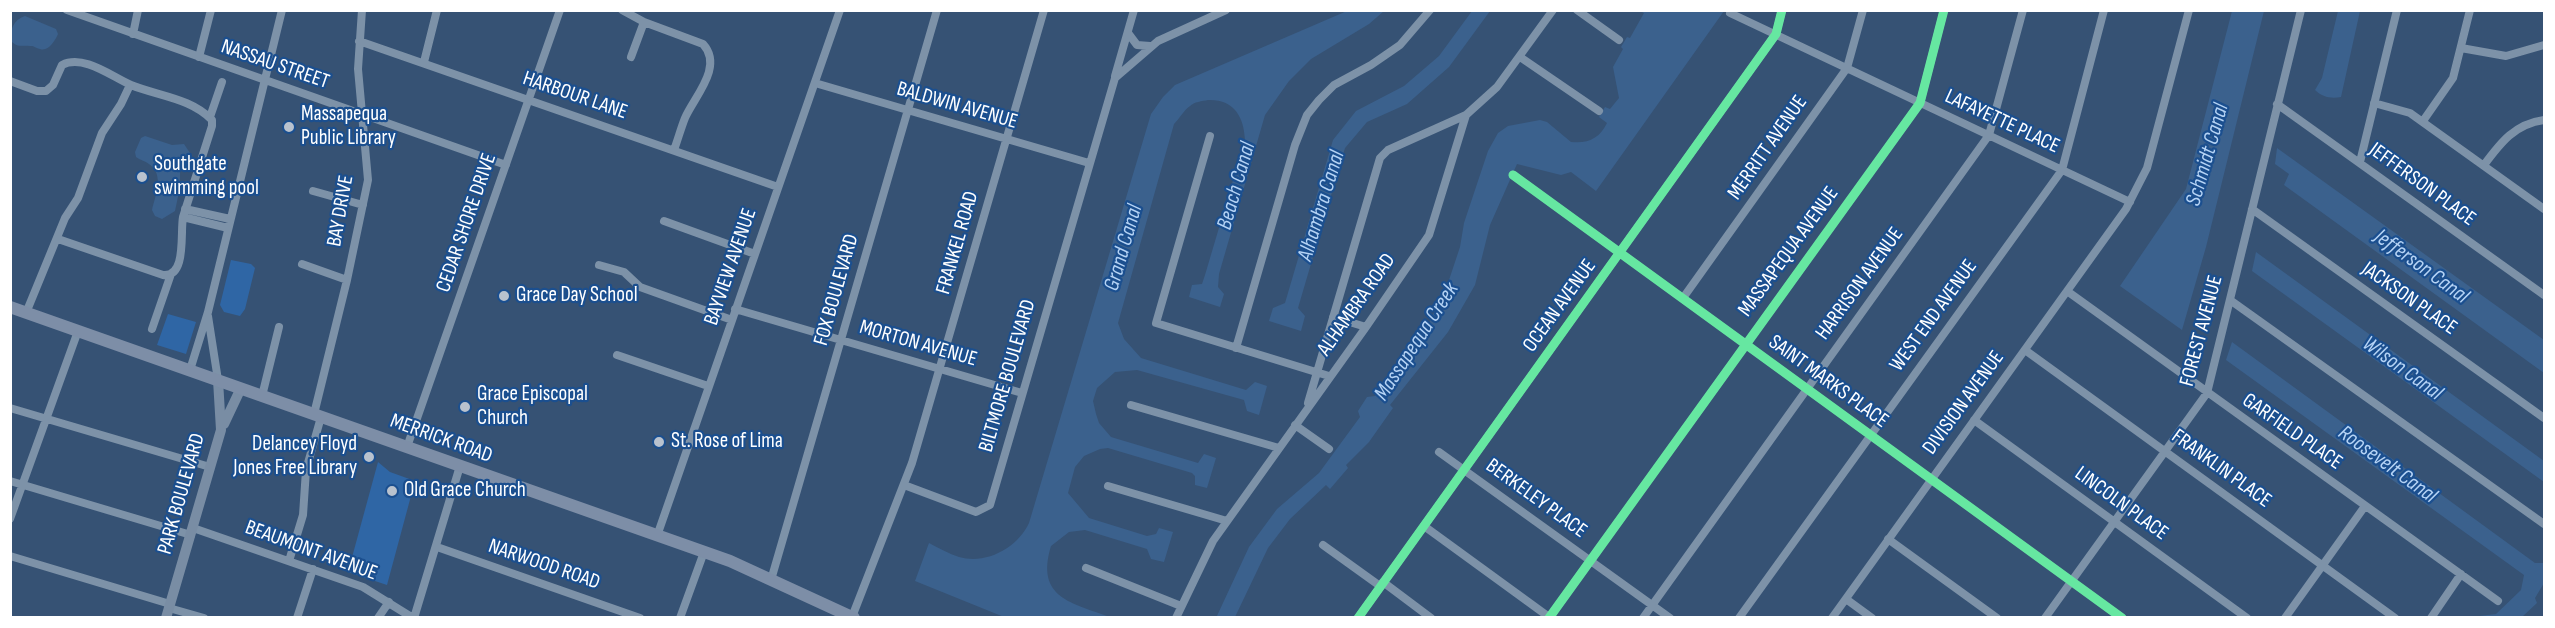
<!DOCTYPE html>
<html>
<head>
<meta charset="utf-8">
<style>
	body { margin:0 }
	#map { position:relative; width:2555px; height:628px; overflow:hidden; background:#365274; font-family:"Sofia Sans Condensed",sans-serif }
	canvas { display:block }
	.frame { position:absolute; inset:0; border:12px solid #fff; pointer-events:none }
</style>
</head>
<body>
<div id="map">
<canvas width="2555" height="628"></canvas>
<div class="frame"></div>
</div>
<script>
const g = document.querySelector('canvas').getContext('2d');
g.lineJoin = 'round';
function paint(path, color) {
  g.fillStyle = color;
  g.fill(path, 'evenodd');
}
function trace(path, color, width, dash) {
  g.strokeStyle = color;
  g.lineWidth = width;
  g.lineCap = dash ? 'butt' : 'round';
  g.setLineDash(dash || []);
  g.stroke(path);
}
function label(font, color, halo, rows, align = 'center') {
  g.font = font + ' "Sofia Sans Condensed",sans-serif';
  g.lineWidth = 4.5;
  g.setLineDash([]);
  g.textBaseline = 'middle';
  g.strokeStyle = halo;
  g.fillStyle = color;
  for (const [text, x, y, turn = 0] of rows) {
    g.save();
    g.translate(x, y);
    g.rotate((+turn || 0) * Math.PI / 180);
    g.textAlign = isNaN(turn) ? turn : align;
    if (halo) g.strokeText(text, 0, 0);
    g.fillText(text, 0, 0);
    g.restore();
  }
}
paint(new Path2D(`
	M231 260 251 264 255 268 245 309 240 316 224 312 220 305Z
	M168 314 196 322 186 354 157 345Z
	M378 462 390 472 415 481 387 585 348 572Z`), '#2f66a5');
paint(new Path2D(`
	M1347 11H1384L1369 24 1311 59 1289 81 1265 115 1219 274 1218 287 1224 294 1220 307 1189 297 1192 285 1202 284 1205 275 1245 140C1244 117 1234 99 1208 100 1202 101 1194 102 1190 106 1184 110 1179 119 1174 124L1118 323 1124 339 1141 358 1246 390 1255 382 1267 386 1259 415 1247 411 1244 400 1137 370 1115 372 1097 388 1093 401 1096 414 1099 423 1111 437 1198 463 1204 454 1216 458 1207 488 1195 485V476L1192 473 1108 448 1100 449 1084 456 1075 467 1068 493 1089 518 1147 536 1156 534 1159 528 1173 532 1164 562 1151 559 1147 549 1085 530 1069 532 1051 546C1035 598 1072 603 1110 617H1004L915 581 929 543C939 548 949 554 959 557 987 565 1018 547 1029 523L1151 114 1163 97 1175 85Z
	M1472 11H1490L1449 67 1407 104 1367 122 1345 148 1298 308 1305 316 1301 331 1269 321 1273 308 1285 303 1333 140 1356 111 1404 86 1439 56Z
	M1640 11H1724L1596 191 1571 172 1561 175 1517 164 1490 225 1475 285 1448 332 1390 405 1393 408 1369 442 1346 465 1348 468 1330 489 1326 485 1290 519 1268 548 1235 617 1216 618 1249 547 1277 509 1319 473 1360 417 1358 411 1367 397 1375 396 1430 321 1448 283 1460 247 1464 223 1488 151 1498 133 1508 126 1540 120 1547 122 1571 142C1588 144 1600 138 1607 123L1599 117 1605 107 1610 109 1619 98 1613 67 1623 49 1621 47 1627 37 1630 38 1644 13Z
	M2232 11H2264L2206 247 2182 330 2120 286 2186 189Z
	M2338 11H2360L2341 97C2331 99 2322 97 2315 90L2322 78Z
	M25 16 56 29 58 34C55 41 48 52 40 49 34 48 36 46 30 46 21 45 18 48 11 41 10 30 13 20 25 16Z
	M145 136 172 145 184 144 190 153 189 160 180 169V187L175 211 162 219 155 216 152 210C155 196 165 175 149 164 145 161 140 160 136 157L135 152 141 138Z
	M2277 148 2544 340V373L2284 185 2289 174 2275 164Z
	M2256 252 2544 461V482L2252 271Z
	M2232 342 2535 563H2544V583L2535 598 2537 603 2522 617H2471L2496 614 2521 590 2524 575 2226 360Z`), '#3b618d');
trace(new Path2D(`
	M67 10 506 165
	M622 10 644 22 703 44C724 67 694 97 685 118 681 128 678 139 674 150
	M1577 10 1619 40
	M1730 13 2130 202
	M1128 33 1137 45 1150 46
	M133 34 138 10
	M359 41 778 187
	M2461 48 2506 56 2544 45
	M199 57 211 10
	M631 57 644 22
	M1520 57 1599 111
	M424 62 437 10
	M1115 76 1134 10
	M10 81 37 91H46L53 85 62 65C84 54 112 77 131 85 158 96 191 98 212 120V126L183 217C180 232 187 278 163 275L58 239
	M815 83 1089 163
	M2374 103 2410 113 2544 209
	M2277 104 2544 295
	M210 117 222 82
	M2423 121 2453 78 2470 10
	M1210 136 1156 323 1329 376
	M2360 162 2397 10
	M2484 165C2501 142 2515 124 2544 120
	M1513 175 2122 618
	M313 191 363 205
	M185 209 230 219
	M2252 209 2544 418
	M183 217 228 228
	M664 221 755 254
	M302 264 347 280
	M599 265 624 272 640 287 732 320
	M2067 291 2498 601
	M1683 298 1847 68 1863 10
	M2230 300 2544 524
	M735 309 1022 393
	M26 313 65 218 78 198 102 133 121 104 130 85
	M208 316 218 380
	M1333 317 1366 327
	M152 329 171 274
	M1236 348 1295 145 1307 115 1319 100 1334 85 1371 65 1400 45 1430 10
	M2025 350 2395 618
	M617 355 708 386
	M190 370 208 312 282 10
	M262 396 279 327
	M1308 403 1380 158 1388 150 1466 115
	M1131 405 1279 448
	M10 408 210 467
	M314 414 347 280 368 180 358 69 362 10
	M1974 420 2247 618
	M1295 425 1329 449
	M407 447 560 10
	M1439 452 1670 618
	M10 481 191 535
	M904 485 976 512 990 505 1115 78 1158 41 1226 10
	M1108 486 1227 521
	M10 519 78 331
	M1424 526 1549 617
	M193 528 363 587 413 618
	M657 536 840 10
	M1888 539 1997 618
	M1323 545 1380 586
	M437 547 640 618
	M10 556 170 604
	M289 561 303 515 306 470 321 417
	M1086 568 1181 606
	M771 580 937 10
	M1383 582 1431 618
	M1846 599 1872 618
	M169 608 204 618
	M852 617 912 463 1044 10
	M297 618 313 569
	M378 618 389 602
	M414 618 460 466
	M680 618 704 552
	M1176 618 1213 541 1366 327 1429 235 1466 115 1497 87 1553 10
	M1358 618 1776 34 1782 10
	M1549 618 1920 103 1944 10
	M1643 618 1989 135 2023 10
	M1739 618 2062 170 2104 10
	M1832 618 2126 209 2147 168 2189 10
	M2045 618 2207 393 2301 10
	M2285 618 2365 506
	M2431 618 2461 574`), '#7d92a8', 8);
trace(new Path2D(`
	M224 424 241 388
	M166 618 221 430 218 380`), '#798da4', 10);
trace(new Path2D(`
	M10 307 730 561 854 618`), '#7d8ea7', 12);
trace(new Path2D(`
	M1513 175 2122 618
	M1358 618 1776 34 1782 10
	M1549 618 1920 103 1944 10`), '#66e7a1', 9);
for (const [x, y, r, color] of [
	[289,127,6,"#b9c2ce"],
	[142,177,6,"#b9c2ce"],
	[504,296,6,"#b9c2ce"],
	[465,407,6,"#b9c2ce"],
	[659,442,6,"#b9c2ce"],
	[369,457,6,"#b9c2ce"],
	[392,491,6,"#b9c2ce"]
]) {
  const dot = new Path2D();
  dot.arc(x, y, r, 0, 2 * Math.PI);
  g.fillStyle = color;
  g.fill(dot);
  trace(dot, '#1b4f8f', 2);
}
label('21px', '#fff', '#1b4f8f', [
	["NASSAU STREET",275,65,19],
	["HARBOUR LANE",575,96,19],
	["BALDWIN AVENUE",957,106,16],
	["LAFAYETTE PLACE",2002,122,25],
	["MERRITT AVENUE",1768,148,-55],
	["JEFFERSON PLACE",2422,185,36],
	["BAY DRIVE",341,211,-80],
	["CEDAR SHORE DRIVE",467,223,-71],
	["FRANKEL ROAD",958,243,-74],
	["MASSAPEQUA AVENUE",1789,252,-54],
	["BAYVIEW AVENUE",731,267,-71],
	["HARRISON AVENUE",1860,284,-54],
	["FOX BOULEVARD",837,290,-74],
	["JACKSON PLACE",2409,299,35],
	["ALHAMBRA ROAD",1357,305,-55],
	["OCEAN AVENUE",1560,306,-54],
	["WEST END AVENUE",1934,316,-54],
	["FOREST AVENUE",2202,331,-75],
	["MORTON AVENUE",918,344,16],
	["BILTMORE BOULEVARD",1008,376,-74],
	["SAINT MARKS PLACE",1828,382,36],
	["DIVISION AVENUE",1964,403,-54],
	["GARFIELD PLACE",2292,432,35],
	["MERRICK ROAD",441,439,20],
	["FRANKLIN PLACE",2221,469,36],
	["PARK BOULEVARD",182,494,-74],
	["BERKELEY PLACE",1536,499,36],
	["LINCOLN PLACE",2121,504,36],
	["BEAUMONT AVENUE",311,551,20],
	["NARWOOD ROAD",544,565,19]
]);
label('21px', '#fff', '#1b4f8f', [
	["Massapequa",301,115],
	["Public Library",301,139],
	["Southgate",154,165],
	["swimming pool",154,189],
	["Grace Day School",516,296],
	["Grace Episcopal",477,395],
	["Church",477,419],
	["St. Rose of Lima",671,442],
	["Delancey Floyd",357,445,"right"],
	["Jones Free Library",357,469,"right"],
	["Old Grace Church",404,491]
], 'left');
label('italic 22px', '#b5d3f5', '#1b4f8f', [
	["Schmidt Canal",2208,155,-74],
	["Beach Canal",1237,186,-74],
	["Alhambra Canal",1322,206,-73],
	["Grand Canal",1124,248,-74],
	["Jefferson Canal",2421,267,36],
	["Massapequa Creek",1417,342,-57],
	["Wilson Canal",2402,369,36],
	["Roosevelt Canal",2387,465,36]
]);
</script>
</body>
</html>
